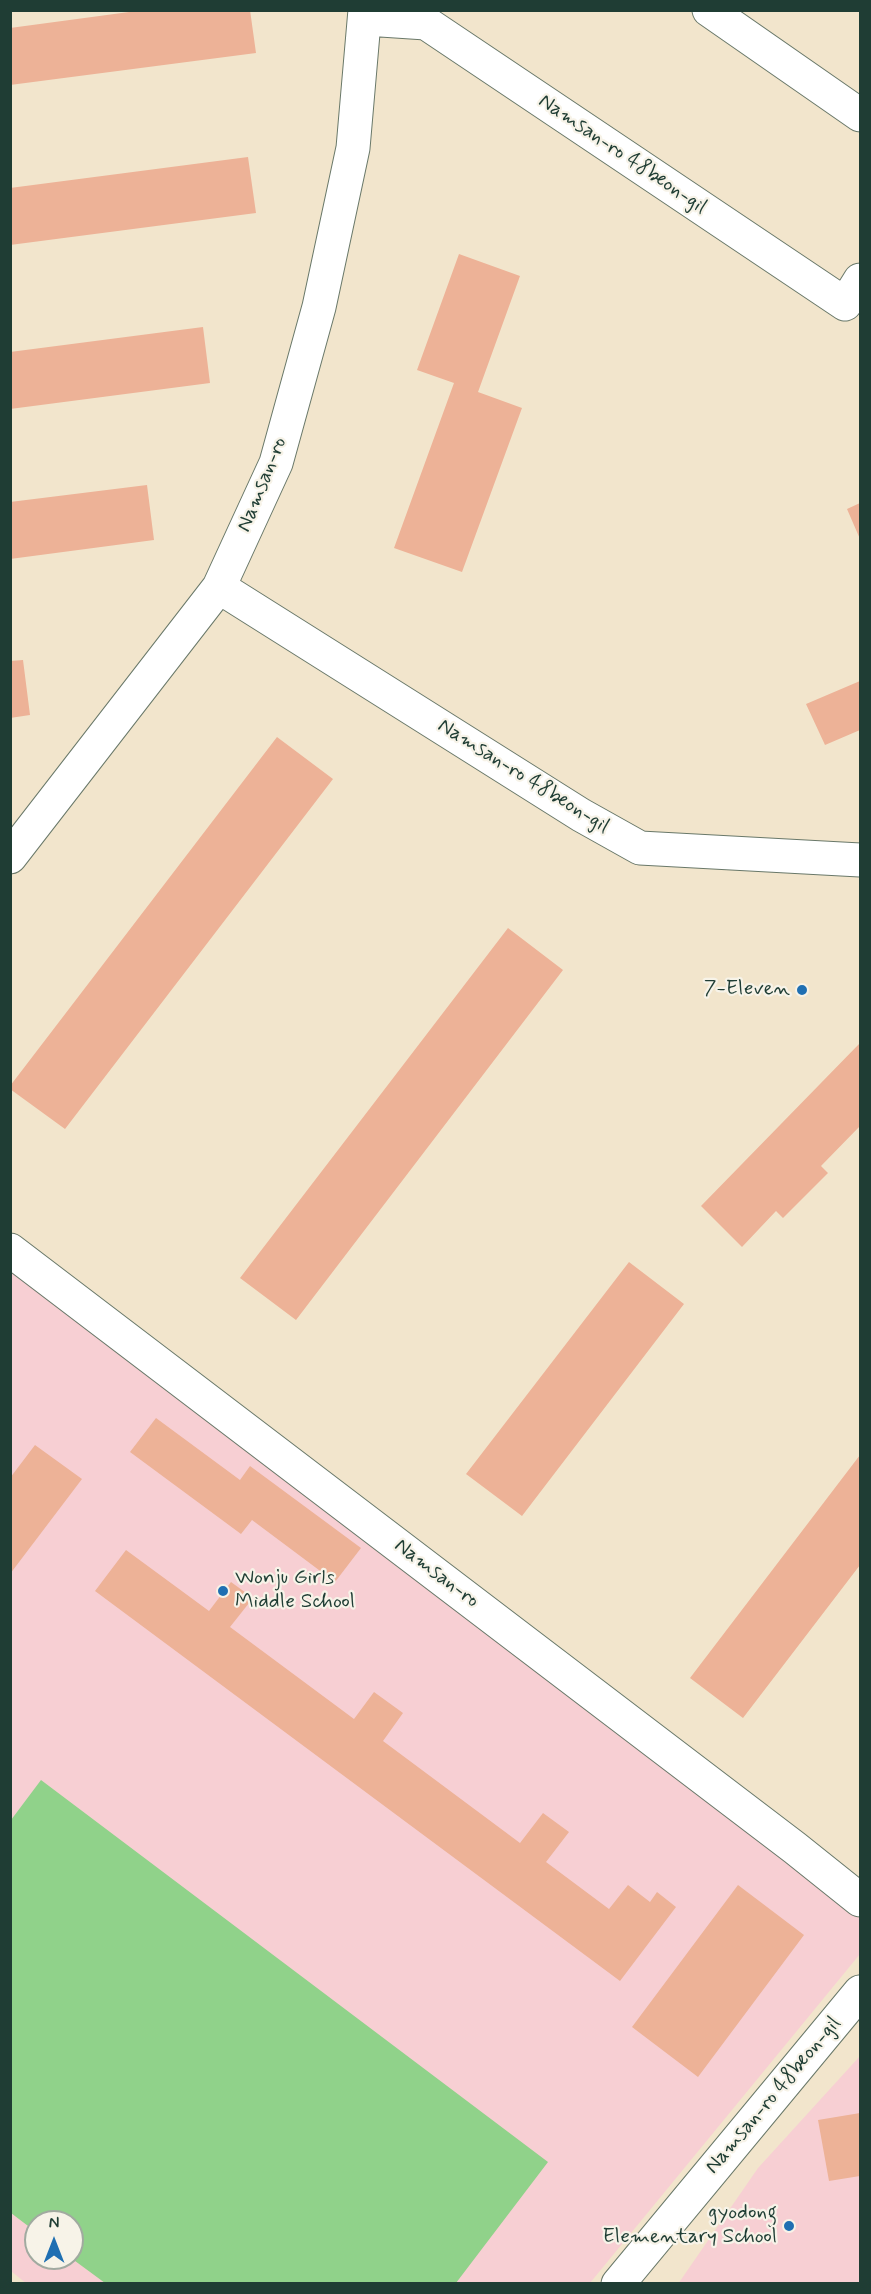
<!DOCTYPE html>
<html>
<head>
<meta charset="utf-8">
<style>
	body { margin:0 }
	#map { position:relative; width:871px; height:2294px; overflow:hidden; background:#f2e5cc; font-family:Mynerve,sans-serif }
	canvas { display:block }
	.frame { position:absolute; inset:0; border:12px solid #1f3d34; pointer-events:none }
	.north { position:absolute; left:24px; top:2210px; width:60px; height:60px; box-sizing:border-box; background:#f7f3e8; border:2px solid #a1aaa0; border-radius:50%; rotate:0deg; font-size:16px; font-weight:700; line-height:24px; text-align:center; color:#1f3d34 }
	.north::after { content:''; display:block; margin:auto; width:21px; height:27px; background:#1f6fb2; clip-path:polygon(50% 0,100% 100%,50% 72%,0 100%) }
</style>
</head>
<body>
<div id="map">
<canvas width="871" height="2294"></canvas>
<div class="frame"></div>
<div class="north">N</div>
</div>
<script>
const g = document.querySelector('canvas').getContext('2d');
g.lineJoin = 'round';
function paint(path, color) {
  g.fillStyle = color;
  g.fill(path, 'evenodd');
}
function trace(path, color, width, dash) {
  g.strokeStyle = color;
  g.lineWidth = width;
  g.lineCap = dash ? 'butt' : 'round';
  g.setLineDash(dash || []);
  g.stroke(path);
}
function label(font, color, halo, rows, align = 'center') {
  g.font = font + ' Mynerve,sans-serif';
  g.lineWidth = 4.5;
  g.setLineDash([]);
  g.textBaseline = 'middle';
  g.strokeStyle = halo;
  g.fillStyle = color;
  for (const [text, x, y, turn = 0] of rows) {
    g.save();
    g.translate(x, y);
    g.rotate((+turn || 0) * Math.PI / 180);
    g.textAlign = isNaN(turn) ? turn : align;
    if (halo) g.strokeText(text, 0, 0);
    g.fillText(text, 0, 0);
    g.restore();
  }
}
paint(new Path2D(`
	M10 1268 860 1915V1954L590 2283 27 2284 11 2271ZM36 2222H72V2258H36Z
	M860 2056V2283L678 2284 758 2168Z`), '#f7cfd3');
paint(new Path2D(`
	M41 1780 548 2162 456 2283H105L71 2258 72 2222H36V2232L11 2213V1820Z`), '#90d28a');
paint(new Path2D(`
	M144 10H250L256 53 10 85V28Z
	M248 157 256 213 10 245V188Z
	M459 254 520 276 478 392 522 408 462 572 394 548 454 383 417 370Z
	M203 327 210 383 10 409V352Z
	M147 485 154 540 10 559V502Z
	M860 503V539L847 509Z
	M23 660 30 715 10 718V661Z
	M860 681V730L825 745 806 704Z
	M277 737 333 779 65 1129 10 1089V1086Z
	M508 928 563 970 296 1320 240 1278Z
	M860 1043V1126L821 1166 828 1173 783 1218 776 1211 742 1247 701 1206Z
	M629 1262 684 1304 522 1516 466 1474Z
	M156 1418 240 1480 250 1466 361 1548 335 1582 252 1520 241 1534 130 1452Z
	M35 1445 82 1479 10 1574V1478Z
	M860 1455V1565L743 1718 690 1678Z
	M126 1550 209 1611 231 1582 253 1598 230 1627 354 1719 374 1692 403 1713 383 1741 520 1843 543 1813 569 1832 546 1862 609 1909 628 1885 650 1902 657 1892 676 1907 620 1981 95 1591Z
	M738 1885 804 1935 698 2077 632 2027Z
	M860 2113V2176L829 2181 818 2120Z`), '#edb297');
const minor = new Path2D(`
	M709 10 860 115
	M366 19 426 23 845 304 860 280
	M219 587 581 815 640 848 860 860
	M10 857 219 587 276 463 319 307 353 148 365 10
	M10 1250 795 1848 860 1900
	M618 2284 860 1992`);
trace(minor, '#697869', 35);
trace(minor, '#fff', 33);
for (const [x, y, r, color] of [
	[802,990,6,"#1f6fb2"],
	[223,1591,6,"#1f6fb2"],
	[789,2226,6,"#1f6fb2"]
]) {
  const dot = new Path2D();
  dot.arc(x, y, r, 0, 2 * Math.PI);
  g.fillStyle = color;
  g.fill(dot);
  trace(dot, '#f7f3e8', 2);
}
label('21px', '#1f3d34', '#f7f3e8', [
	["Namsan-ro 48beon-gil",622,155,34],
	["Namsan-ro",263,485,-68],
	["Namsan-ro 48beon-gil",523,777,32],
	["Namsan-ro",436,1574,37],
	["Namsan-ro 48beon-gil",774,2096,-50]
]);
label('21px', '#1f3d34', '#f7f3e8', [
	["7-Eleven",790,990],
	["Wonju Girls",235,1579,"left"],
	["Middle School",235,1603,"left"],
	["gyodong",777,2214],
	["Elementary School",777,2238]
], 'right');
</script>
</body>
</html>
